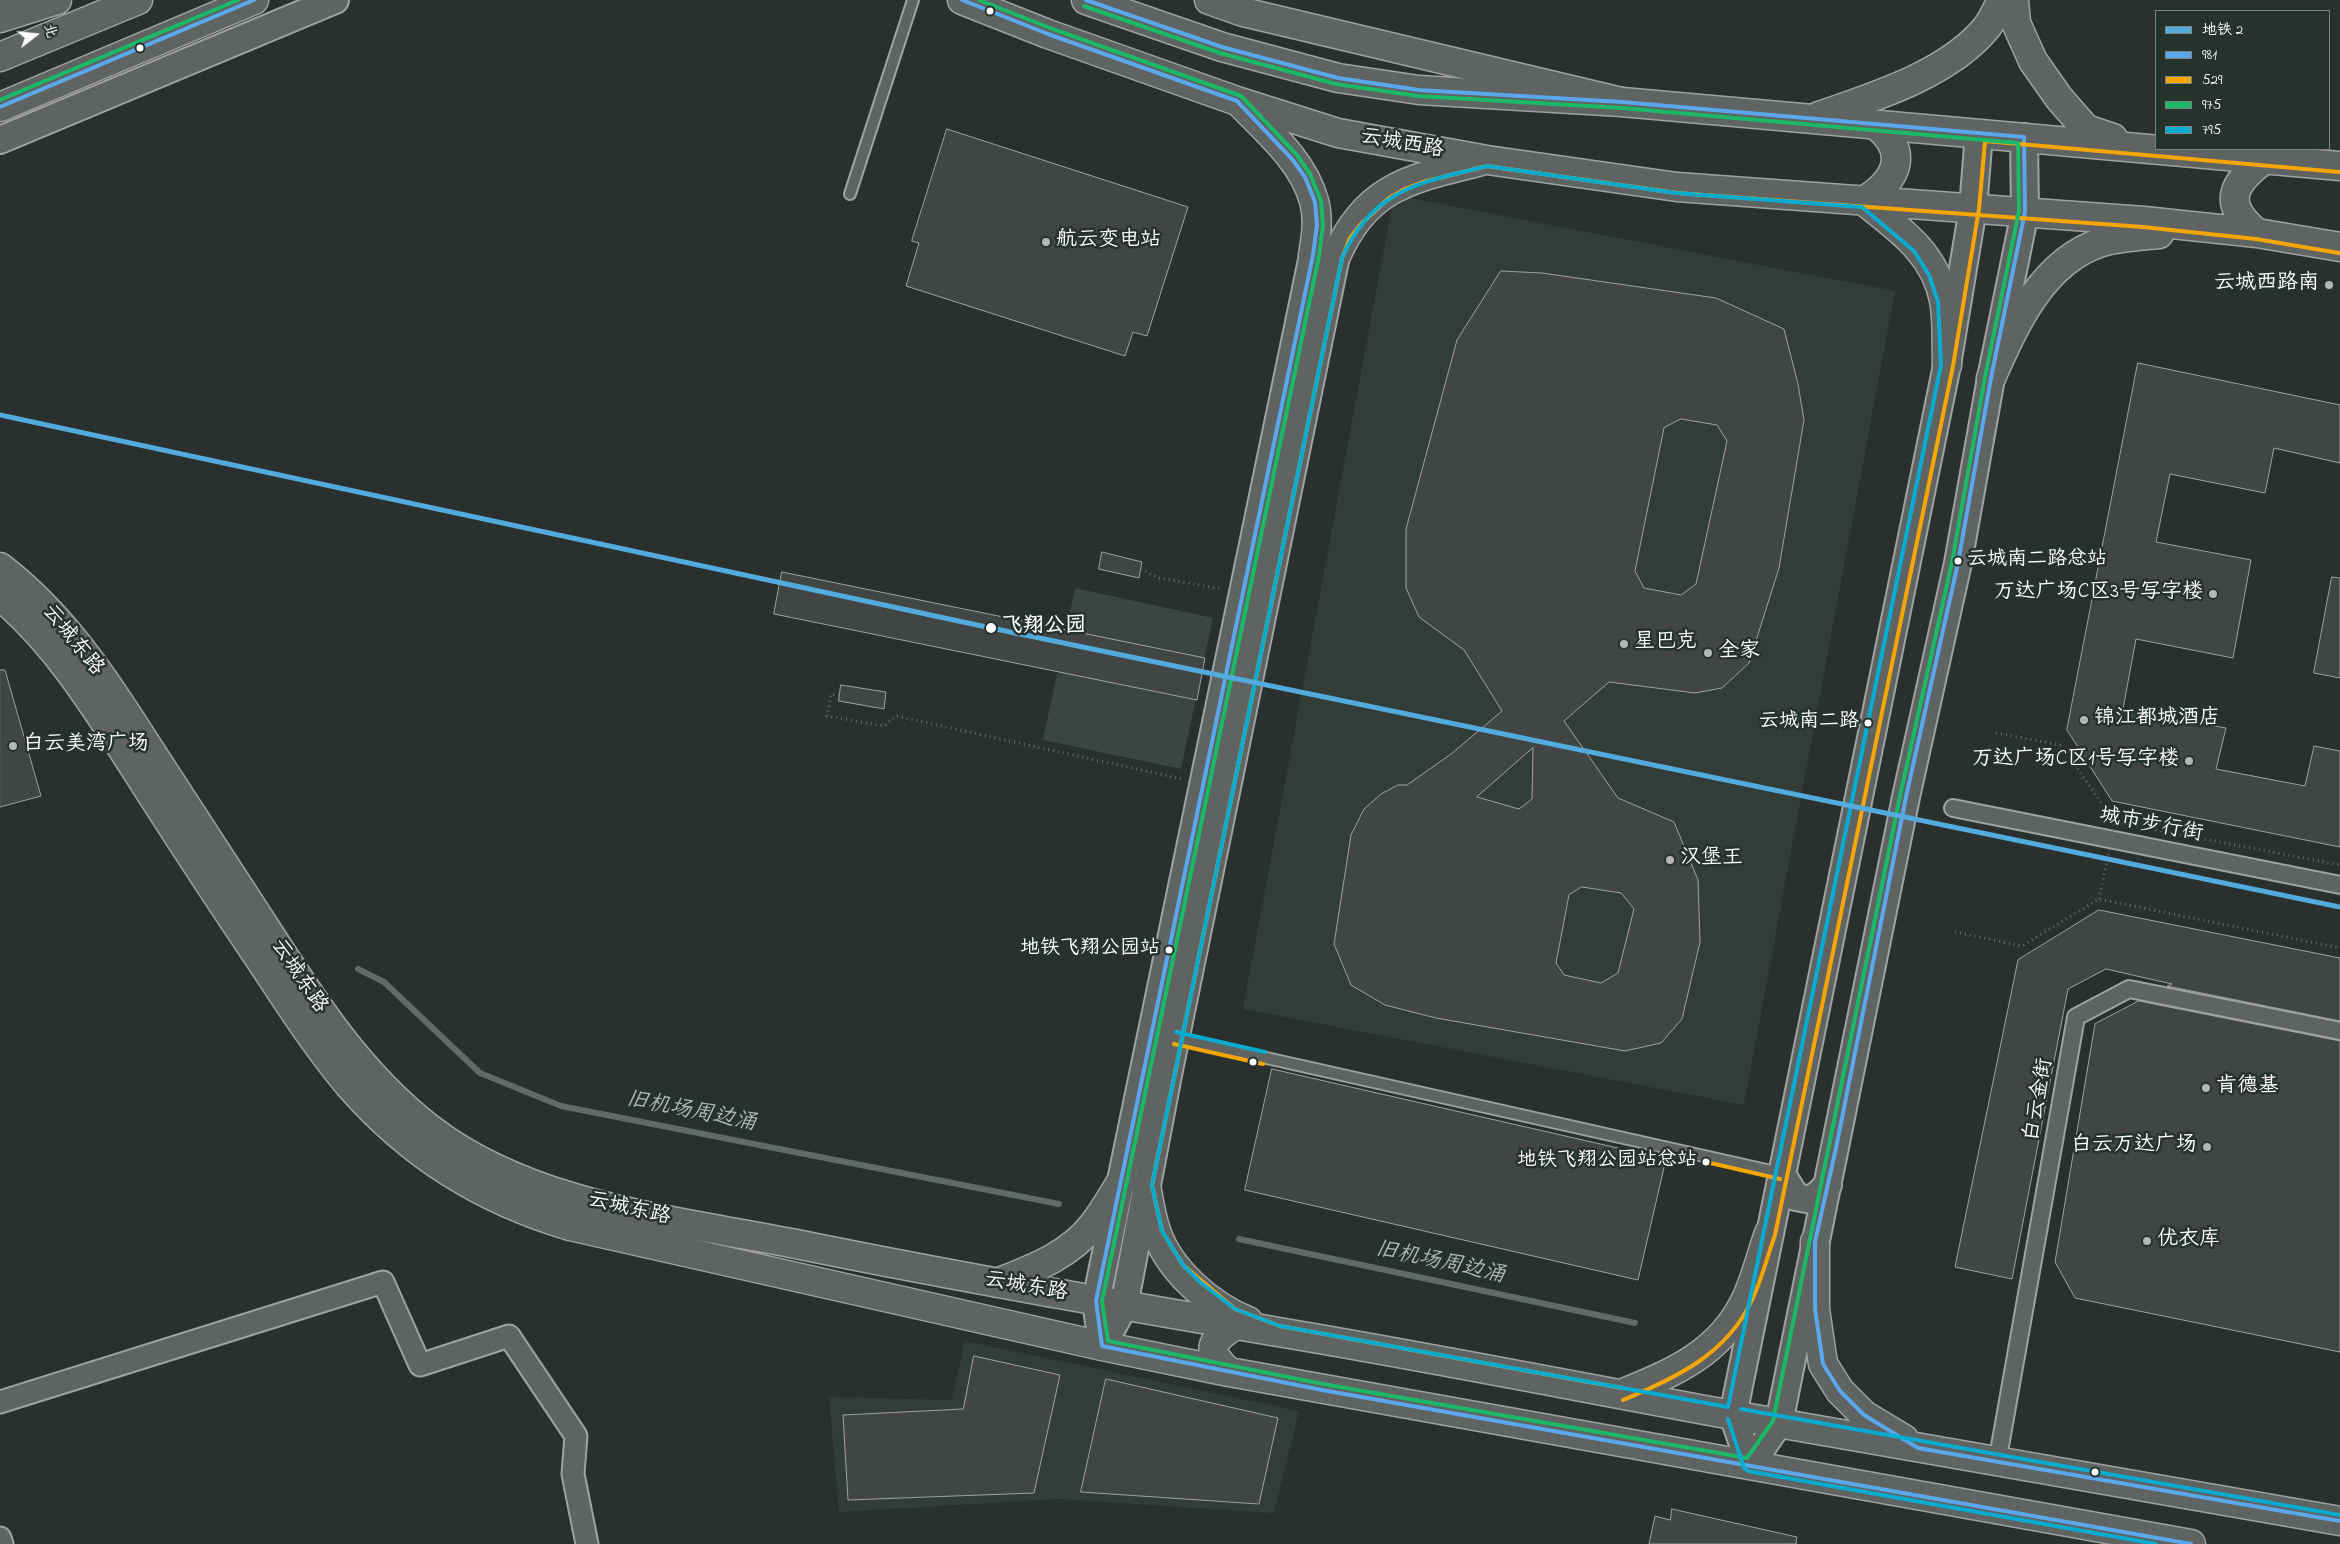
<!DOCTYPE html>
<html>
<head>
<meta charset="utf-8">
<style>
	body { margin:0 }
	#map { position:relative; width:2340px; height:1544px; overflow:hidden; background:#29302d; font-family:"Indie Flower","LXGW WenKai TC",sans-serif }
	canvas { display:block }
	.legend { position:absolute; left:2155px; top:10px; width:175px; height:140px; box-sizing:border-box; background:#26332d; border:1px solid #7d8581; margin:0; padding:6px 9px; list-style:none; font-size:15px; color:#fff }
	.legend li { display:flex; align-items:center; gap:10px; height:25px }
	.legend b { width:25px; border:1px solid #7d8581 }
	.north { position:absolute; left:10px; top:10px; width:50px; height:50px; -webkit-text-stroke:4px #26332d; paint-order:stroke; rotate:74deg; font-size:14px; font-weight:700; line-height:20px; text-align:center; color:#fff }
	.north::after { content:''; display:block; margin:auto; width:18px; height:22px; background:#fff; clip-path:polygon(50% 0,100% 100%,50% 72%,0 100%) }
</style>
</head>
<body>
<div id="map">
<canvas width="2340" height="1544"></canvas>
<ul class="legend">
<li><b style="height:6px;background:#53aadc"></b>地铁 2</li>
<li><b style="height:6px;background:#5aa8eb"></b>981</li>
<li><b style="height:6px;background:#f7a600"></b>529</li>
<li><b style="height:6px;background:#1ab867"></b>975</li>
<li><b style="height:6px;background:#06acd0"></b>795</li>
</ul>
<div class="north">北</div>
</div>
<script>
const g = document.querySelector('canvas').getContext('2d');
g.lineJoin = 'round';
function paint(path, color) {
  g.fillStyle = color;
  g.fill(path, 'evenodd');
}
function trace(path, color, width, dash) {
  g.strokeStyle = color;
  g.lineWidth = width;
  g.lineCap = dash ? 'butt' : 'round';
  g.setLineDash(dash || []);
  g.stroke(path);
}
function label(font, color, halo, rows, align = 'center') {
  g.font = font + ' "Indie Flower","LXGW WenKai TC",sans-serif';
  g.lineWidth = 5;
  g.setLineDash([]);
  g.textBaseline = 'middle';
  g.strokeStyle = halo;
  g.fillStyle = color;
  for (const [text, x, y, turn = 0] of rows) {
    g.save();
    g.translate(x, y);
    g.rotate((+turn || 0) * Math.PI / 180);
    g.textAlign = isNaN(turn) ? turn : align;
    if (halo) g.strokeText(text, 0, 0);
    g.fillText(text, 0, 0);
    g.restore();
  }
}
paint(new Path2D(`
	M1394 195 1895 291 1744 1105 1243 1009Z
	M965 1341 1299 1411 1274 1513 1058 1499 839 1512 829 1397 952 1400Z`), '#323d38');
paint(new Path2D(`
	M1075 588 1213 618 1181 769 1043 740Z`), '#3b4641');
trace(new Path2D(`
	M358 969 384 982 480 1073 561 1106 1059 1204
	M1239 1239 1635 1323`), '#616a66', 6);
const building = new Path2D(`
	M947 129 1188 207 1147 336 1133 332 1125 356 906 286 919 243 912 241Z
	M1501 271 1542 273 1716 298 1784 329 1798 384 1804 420 1779 568 1749 663 1722 688 1695 693 1609 682 1564 721 1618 798 1674 822 1698 880 1700 942 1682 1019 1661 1043 1625 1051 1436 1018 1385 1005 1351 985 1334 944 1351 835 1364 809 1381 794 1398 785H1407L1451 754 1502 711 1464 650 1419 617 1406 588V529L1457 340ZM1681 419 1717 425 1727 441 1696 584 1681 595 1644 588 1635 571 1664 428ZM1533 748 1532 799 1519 809 1477 797ZM1582 887 1621 893 1634 909 1618 973 1601 983 1564 975 1556 963 1569 895Z
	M2138 363 2340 405V463L2274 448 2265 493 2170 474 2156 542 2251 560 2233 658 2136 639 2123 709 2226 728 2216 769 2305 786 2314 746 2340 751V847L2112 801 2067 730Z
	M1102 552 1142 562 1139 578 1099 569Z
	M782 572 1205 658 1197 700 774 614Z
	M2332 577 2340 578V678L2314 673Z
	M0 670H5L41 796 0 807Z
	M841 685 886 692 884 709 839 701Z
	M2099 910 2340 958V1021L2167 986 2172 984 2106 969 2068 989 2012 1279 1955 1267 2018 960Z
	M2139 1001 2340 1041V1352L2075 1298 2055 1262 2095 1024Z
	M1272 1069 1666 1159 1638 1280 1245 1190Z
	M974 1356 1060 1375 1034 1493 848 1500 843 1415 963 1409Z
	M1106 1379 1278 1418 1259 1504 1081 1492Z
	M1672 1509 1797 1537 1796 1544H1649L1655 1516 1670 1520Z`);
paint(building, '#414644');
trace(building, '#9fa2a0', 1);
const service = new Path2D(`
	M850 194 913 0
	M1177 1038 1780 1173`);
const pedestrian = new Path2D(`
	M1953 808 2340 885
	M1997 1463 2076 1017 2129 989 2340 1031`);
const minor = new Path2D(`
	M0 1402 383 1282 420 1365 509 1336 576 1436 573 1474 587 1544
	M0 1538 2 1544`);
const tertiary = new Path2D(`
	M0 140 335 0
	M1781 1173 1796 1197 1812 1200 1828 1185
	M1099 1323 1096 1301 1313 255
	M1102 1346 1124 1306 1168 1075 1336 256
	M1750 1465 1779 1423 1906 797 1958 563 1991 378 2025 212 2024 137
	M1750 1465 1733 1415 1947 365 1973 208 1979 134`);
const secondary = new Path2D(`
	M0 567C61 614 103 676 144 741 183 801 222 861 261 921 310 997 357 1072 429 1128 529 1206 674 1220 796 1244 958 1277 1121 1305 1284 1333 1434 1358 1583 1388 1732 1415 1935 1450 2137 1486 2340 1521
	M0 596C56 643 95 706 134 767 176 833 219 899 263 964 290 1005 317 1047 349 1085 410 1155 482 1200 570 1226L1102 1346 1229 1372 2191 1544
	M1146 1185C1149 1201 1151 1216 1156 1231 1169 1270 1210 1306 1248 1321
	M1815 1242V1309L1823 1364 1840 1391 1864 1415 1904 1439
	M997 1283C1032 1269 1069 1256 1093 1225 1104 1211 1113 1195 1122 1180
	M1229 1372C1206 1351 1209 1342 1234 1326
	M1621 1394C1673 1373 1721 1353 1746 1299 1756 1278 1761 1255 1769 1233`);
const primary = new Path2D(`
	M962 0 1048 34 1237 101 1338 133 1487 160 1677 187 2144 221 2257 233 2340 247
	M1086 0 1222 47 1338 78 1419 90 1622 102 2340 166
	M2014 0 2016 23 2033 61 2059 98 2086 129 2113 138
	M1240 103C1268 132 1303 161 1314 201 1319 219 1316 238 1313 255
	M0 107 254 0
	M1819 116C1874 97 1949 74 1987 27 1993 19 1997 9 2002 0
	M1864 201C1899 229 1935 253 1944 300 1948 321 1946 344 1947 365
	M1864 201C1897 180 1910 153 1876 125
	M2257 233C2222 204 2231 184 2265 159
	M1336 256C1367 186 1410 179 1478 162
	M1991 378C2014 326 2042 261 2102 242 2120 237 2140 236 2159 234`);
const trunk = new Path2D(`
	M1209 0 1243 12 1622 102
	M0 1 3 0
	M0 57 138 0`);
const motorway = new Path2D(`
	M0 18 57 0`);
trace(service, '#9fa2a0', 14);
trace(pedestrian, '#9fa2a0', 20);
trace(minor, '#9fa2a0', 25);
trace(tertiary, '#9fa2a0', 30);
trace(secondary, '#9fa2a0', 31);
trace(primary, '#9fa2a0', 31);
trace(trunk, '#9fa2a0', 31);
trace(motorway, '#9fa2a0', 31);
trace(new Path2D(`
	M1141 569 1159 578 1222 589
	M839 696 831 694 827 716 884 726 896 716 1182 779
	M1996 733 2061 745 2114 821
	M1955 932 2022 946 2099 899 2340 948`), '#686c69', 3, [1, 4]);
trace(service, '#5f6362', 10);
trace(pedestrian, '#5f6362', 16);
trace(minor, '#5f6362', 21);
trace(tertiary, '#5f6362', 26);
trace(secondary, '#5f6362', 28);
trace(primary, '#5f6362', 28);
trace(trunk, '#5f6362', 28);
trace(motorway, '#5f6362', 28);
trace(new Path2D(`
	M2099 899 2115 822 2340 865`), '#686c69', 3, [1, 4]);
trace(new Path2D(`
	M962 0 1048 34 1237 101 1292 159 1305 177 1315 202 1317 225 1313 255 1096 1301 1102 1346 1322 1390 2191 1544
	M1086 0 1222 47 1338 78 1419 90 1622 102 2024 137 2025 212 1991 378 1958 563 1906 797 1836 1148 1815 1242V1309L1823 1364 1840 1391 1864 1415 1918 1448 2340 1521
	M0 107 254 0`), '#5aa8eb', 4);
trace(new Path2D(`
	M1174 1044 1263 1064
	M1706 1162 1780 1179
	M1622 1388 1280 1326 1235 1309 1183 1265 1162 1231 1152 1185 1342 258 1350 238 1361 224 1389 198 1405 189 1423 182 1487 166 1677 193 2143 227 2256 239 2339 253
	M1623 1400C1676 1378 1727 1354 1752 1300 1762 1279 1767 1257 1775 1235L1953 366 1979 209 1985 141 2339 172`), '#f7a600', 4);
trace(new Path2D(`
	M979 0 1050 28 1241 96 1297 155 1310 174 1321 201 1323 225 1319 256 1102 1301 1108 1341 1323 1384 1747 1458 1773 1421 1900 796 1952 562 1985 377 2019 211 2018 143 1622 108 1418 96 1336 84 1220 53 1084 6
	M0 100 238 0`), '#1ab867', 4);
trace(new Path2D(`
	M1487 166 1676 193 1862 207 1914 251 1929 275 1938 302 1941 365 1728 1407 1280 1326 1235 1309 1200 1282 1183 1265 1162 1231 1152 1185 1342 258C1372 189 1422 182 1487 166Z
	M1176 1032 1265 1052
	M1741 1409 2340 1515
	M1728 1419 1744 1468 1748 1471 2156 1544`), '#06acd0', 4);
trace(new Path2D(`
	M0 415 991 628 2340 907`), '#53aadc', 5);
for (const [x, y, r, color] of [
	[990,11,4.5,"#fff"],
	[140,48,4.5,"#fff"],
	[1046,242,5,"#b4b7b6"],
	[2329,285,5,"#b4b7b6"],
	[1958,561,4.5,"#fff"],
	[2213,594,5,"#b4b7b6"],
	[991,628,6,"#fff"],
	[1624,644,5,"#b4b7b6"],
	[1708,653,5,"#b4b7b6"],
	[2084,720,5,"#b4b7b6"],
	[1868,723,4.5,"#fff"],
	[13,746,5,"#b4b7b6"],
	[2189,761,5,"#b4b7b6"],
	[1670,860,5,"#b4b7b6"],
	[1169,950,4.5,"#fff"],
	[1253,1062,4.5,"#fff"],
	[2206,1088,5,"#b4b7b6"],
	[2207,1147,5,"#b4b7b6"],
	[1706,1162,4.5,"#fff"],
	[2147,1241,5,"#b4b7b6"],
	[2095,1472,4.5,"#fff"]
]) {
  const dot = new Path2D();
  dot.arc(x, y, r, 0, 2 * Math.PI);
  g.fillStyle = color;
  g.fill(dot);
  trace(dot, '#26332d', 2);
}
label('20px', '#fff', '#26332d', [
	["云城南二路总站",1967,561,"left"],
	["云城南二路",1859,723],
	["地铁飞翔公园站",1160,950],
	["地铁飞翔公园站总站",1697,1162]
], 'right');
label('21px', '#fff', '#26332d', [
	["云城西路",1402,145,10],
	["云城东路",72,641,51],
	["城市步行街",2151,826,11],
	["云城东路",298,977,56],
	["白云金街",2040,1100,-80],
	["云城东路",629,1210,13],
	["云城东路",1026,1288,10]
]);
label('21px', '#fff', '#26332d', [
	["航云变电站",1056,242],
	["云城西路南",2319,285,"right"],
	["万达广场C区3号写字楼",2203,594,"right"],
	["星巴克",1634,644],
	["全家",1718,653],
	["锦江都城酒店",2094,720],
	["白云美湾广场",23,746],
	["万达广场C区1号写字楼",2179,761,"right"],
	["汉堡王",1680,860],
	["肯德基",2216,1088],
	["白云万达广场",2197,1147,"right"],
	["优衣库",2157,1241]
], 'left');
label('bold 21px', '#fff', '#26332d', [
	["飞翔公园",1002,628]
], 'left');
label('italic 22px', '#b3b8b6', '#26332d', [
	["旧机场周边涌",691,1113,11],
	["旧机场周边涌",1440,1264,12]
]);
</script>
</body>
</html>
